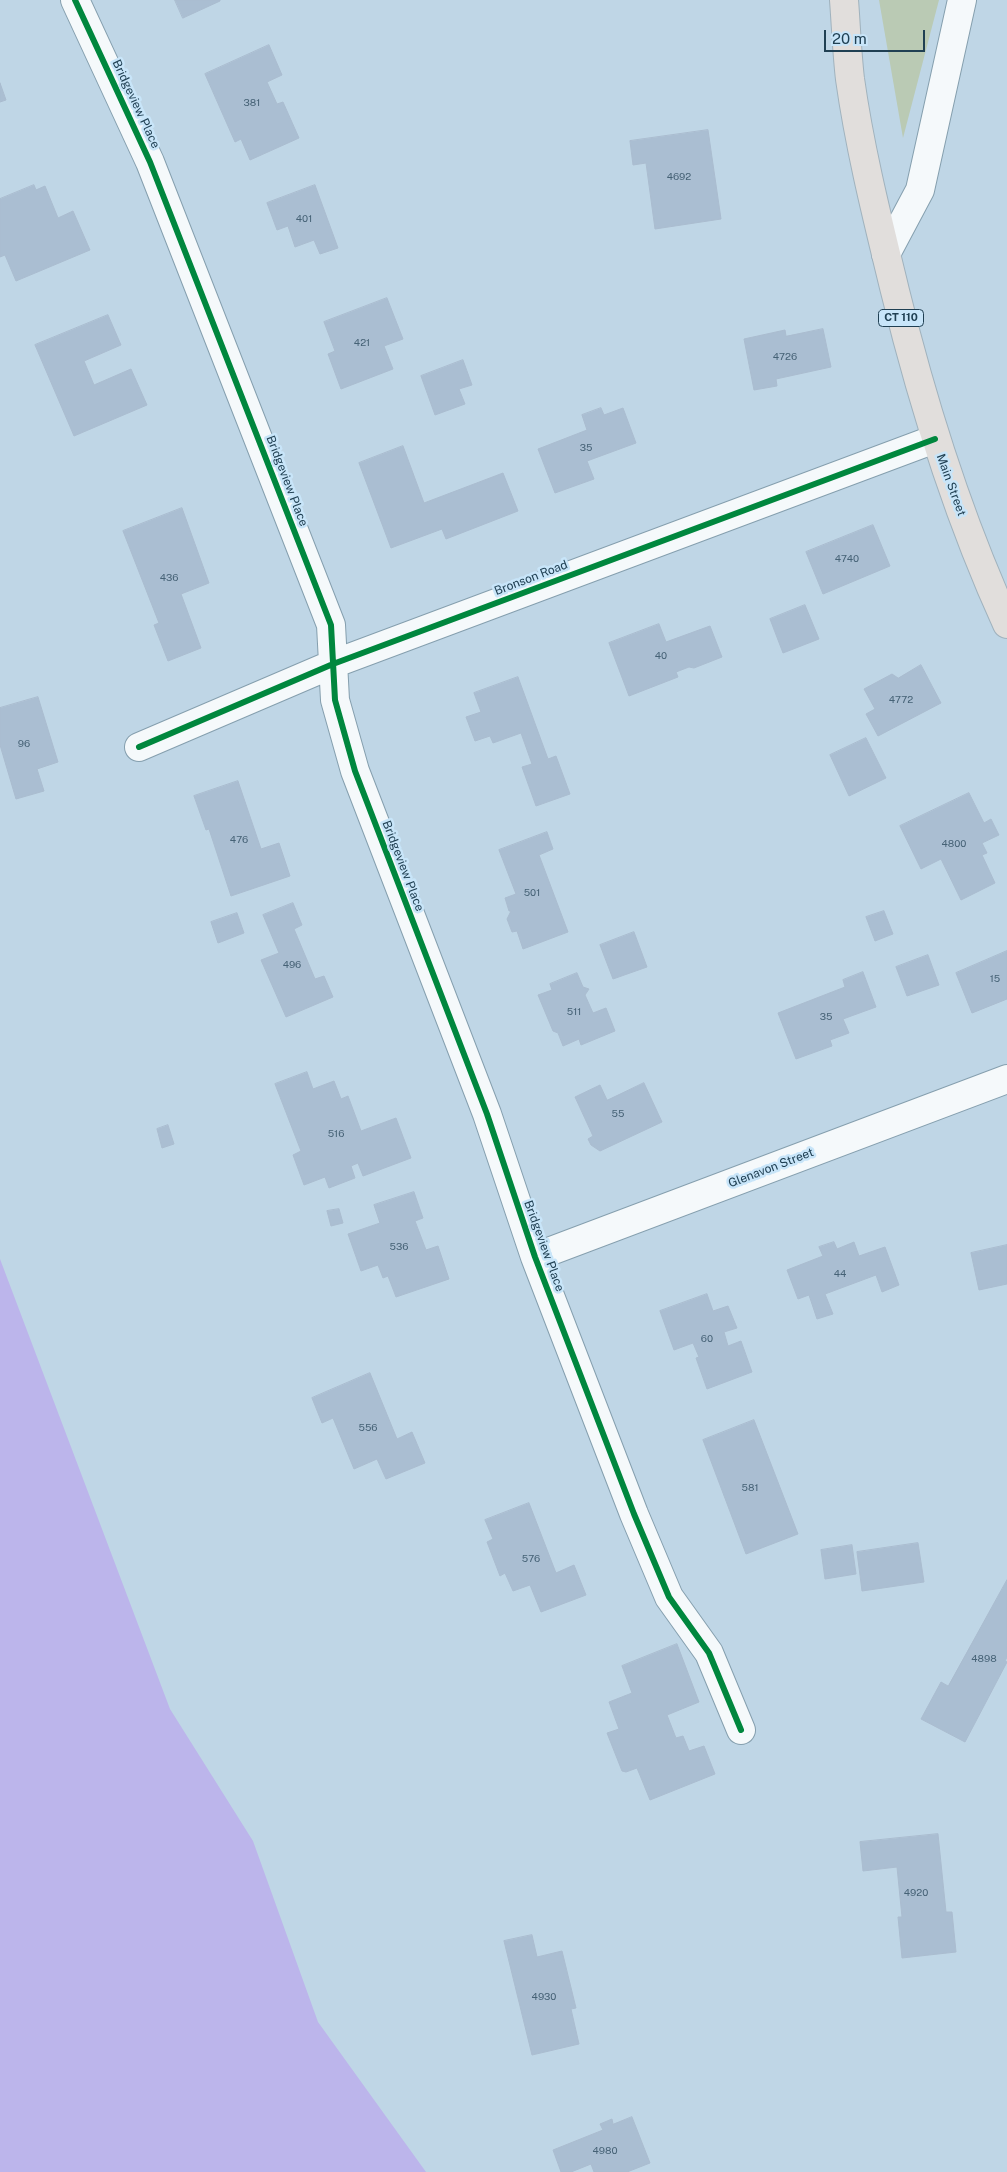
<!DOCTYPE html>
<html>
<head>
<meta charset="utf-8">
<style>
	body { margin:0 }
	#map { position:relative; width:1007px; height:2172px; overflow:hidden; background:#bfd6e6; font-family:"Public Sans",sans-serif }
	canvas { display:block }
	.scale { position:absolute; left:824px; top:30px; width:101px; height:22px; box-sizing:border-box; border:2px solid #204053; border-top:0; padding-left:6px; font-size:15px; line-height:18px; white-space:nowrap; color:#204053; -webkit-text-stroke:4px #c8e5f9; paint-order:stroke }
</style>
</head>
<body>
<div id="map">
<canvas width="1007" height="2172"></canvas>
<div class="scale">20 m</div>
</div>
<script>
const g = document.querySelector('canvas').getContext('2d');
g.lineJoin = 'round';
function paint(path, color) {
  g.fillStyle = color;
  g.fill(path, 'evenodd');
}
function trace(path, color, width, dash) {
  g.strokeStyle = color;
  g.lineWidth = width;
  g.lineCap = dash ? 'butt' : 'round';
  g.setLineDash(dash || []);
  g.stroke(path);
}
function label(font, color, halo, rows, align = 'center') {
  g.font = font + ' "Public Sans",sans-serif';
  g.lineWidth = 5;
  g.setLineDash([]);
  g.textBaseline = 'middle';
  g.strokeStyle = halo;
  g.fillStyle = color;
  for (const [text, x, y, turn = 0] of rows) {
    g.save();
    g.translate(x, y);
    g.rotate((+turn || 0) * Math.PI / 180);
    g.textAlign = isNaN(turn) ? turn : align;
    if (halo) g.strokeText(text, 0, 0);
    g.fillText(text, 0, 0);
    g.restore();
  }
}
paint(new Path2D(`
	M879 0H939L903 138Z`), '#bacab4');
paint(new Path2D(`
	M0 1259 170 1709 253 1841 318 2022 426 2172H0Z`), '#bcb5eb');
const building = new Path2D(`
	M175 0H220V1L183 18Z
	M269 45 282 75 267 82 277 104 283 102 299 138 250 160 241 139 235 142 205 74Z
	M0 83 6 100 0 102Z
	M708 130 721 219 655 229 646 163 633 165 630 141Z
	M34 185 36 190 45 186 58 218 73 211 90 250 16 281 5 255 0 257V199Z
	M315 185 338 248 320 254 314 240 295 247 288 226 277 230 267 203Z
	M387 298 403 339 384 346 393 369 341 389 328 354 335 351 324 322Z
	M108 315 121 345 84 361 94 385 131 369 147 405 74 436 35 345Z
	M823 329 831 367 776 379 777 386 754 390 744 339 785 330 786 336Z
	M463 360 472 385 459 389 465 404 435 415 421 376Z
	M601 408 604 415 623 408 636 443 587 461 594 479 555 493 538 449 587 430 582 415Z
	M403 446 424 503 503 473 518 511 446 539 442 529 391 548 359 463Z
	M182 508 209 583 181 594 201 648 168 661 154 625 159 623 123 531Z
	M873 525 890 566 823 594 806 552Z
	M805 605 819 639 783 653 770 619Z
	M659 624 666 642 710 626 722 657 694 668 689 667 676 672 678 677 629 696 609 643Z
	M921 665 941 703 878 736 866 714 875 709 864 689 892 674 898 678Z
	M518 677 548 759 556 756 570 794 536 806 522 767 532 764 521 733 493 743 490 736 475 741 466 717 481 712 474 693Z
	M38 697 58 762 37 769 44 791 16 799 0 745V708Z
	M866 738 886 778 849 796 830 755Z
	M238 781 261 849 279 843 290 876 231 896 209 829 206 830 194 796Z
	M969 793 984 823 991 819 999 835 982 843 987 853 982 855 995 883 961 900 941 859 921 869 900 826Z
	M547 832 553 849 539 855 568 932 523 949 517 931 512 932 507 919 511 911H509L505 898 516 894 499 850Z
	M293 903 302 925 294 929 315 979 324 976 333 997 286 1017 261 960 279 953 263 915Z
	M884 911 893 934 875 941 866 917Z
	M237 913 244 933 218 943 211 922Z
	M634 932 647 967 613 979 600 945Z
	M1007 951V999L972 1013 956 973Z
	M928 955 939 985 907 996 896 967Z
	M863 972 876 1007 843 1019 849 1033 830 1040 832 1046 796 1059 778 1013 845 987 843 980Z
	M577 973 583 987 589 989 585 995 593 1013 606 1008 615 1031 581 1045 579 1039 563 1046 558 1033 553 1031 538 995 552 990 550 984Z
	M307 1072 313 1089 334 1081 341 1099 348 1096 361 1131 396 1118 411 1158 363 1176 358 1163 351 1166 355 1178 329 1188 325 1177 304 1185 293 1155 301 1151 275 1084Z
	M644 1083 662 1122 600 1151 591 1145 588 1139 593 1136 575 1097 600 1085 607 1100Z
	M168 1125 174 1144 162 1148 157 1129Z
	M414 1192 423 1218 415 1221 426 1250 438 1246 449 1279 396 1297 388 1276 383 1278 378 1265 361 1271 348 1234 380 1223 374 1205Z
	M339 1209 343 1223 331 1226 327 1211Z
	M834 1242 837 1249 854 1242 859 1256 885 1247 899 1285 882 1292 876 1275 825 1294 833 1314 817 1319 809 1295 798 1299 787 1270 823 1256 819 1247Z
	M1007 1245V1284L979 1290 971 1253Z
	M707 1294 713 1311 728 1306 737 1328 724 1332 728 1346 741 1341 752 1372 707 1389 696 1358 699 1357 693 1343 674 1350 660 1311Z
	M370 1373 397 1439 412 1432 425 1463 386 1479 377 1459 354 1469 333 1418 322 1423 312 1398Z
	M754 1420 798 1534 746 1554 703 1440Z
	M529 1503 556 1573 574 1565 586 1595 541 1612 530 1585 513 1591 505 1573 500 1576 487 1542 493 1539 485 1520Z
	M918 1543 924 1582 862 1591 857 1552Z
	M852 1545 856 1574 825 1579 821 1550Z
	M1007 1580V1657L1005 1661 1007 1662 965 1742 921 1719 941 1682 948 1686Z
	M677 1644 699 1702 667 1715 676 1738 683 1736 689 1751 704 1746 715 1774 650 1800 637 1768 626 1772 622 1771 607 1733 619 1729 609 1702 632 1693 622 1666Z
	M938 1834 946 1912H952L956 1952 902 1958 898 1917H902L897 1867 863 1871 860 1842Z
	M532 1935 537 1957 562 1951 576 2008 571 2009 579 2044 532 2055 504 1941Z
	M632 2117 650 2163 627 2172H594L591 2164 571 2172H561L553 2150 603 2130 600 2124 612 2119 613 2124Z`);
paint(building, '#aabed2');
trace(building, '#aabccf', 1);
const street = new Path2D(`
	M75 0 150 162 331 625 335 700 355 771 487 1114 535 1257 634 1514 669 1597 709 1653 741 1730
	M886 254 920 190 962 0
	M139 747 333 664 935 439
	M535 1257 1007 1079`);
const primary = new Path2D(`
	M844 0C846 26 847 53 850 79 860 150 878 221 895 291 923 405 958 517 1007 624`);
trace(street, '#859fae', 30);
trace(primary, '#a0b2bd', 30);
trace(street, '#f5f9fb', 28);
trace(primary, '#e1dedc', 28);
trace(new Path2D(`
	M75 0 150 162 331 625 335 700 355 771 487 1114 535 1257 634 1514 669 1597 709 1653 741 1730
	M139 747 333 664 935 439`), '#00873e', 6);
label('10px', '#466276', null, [
	["381",252,103],
	["4692",679,177],
	["401",304,219],
	["421",362,343],
	["4726",785,357],
	["35",586,448],
	["4740",847,559],
	["436",169,578],
	["40",661,656],
	["4772",901,700],
	["96",24,744],
	["476",239,840],
	["4800",954,844],
	["501",532,893],
	["496",292,965],
	["15",995,979],
	["511",574,1012],
	["35",826,1017],
	["55",618,1114],
	["516",336,1134],
	["536",399,1247],
	["44",840,1274],
	["60",707,1339],
	["556",368,1428],
	["581",750,1488],
	["576",531,1559],
	["4898",984,1659],
	["4920",916,1893],
	["4930",544,1997],
	["4980",605,2151]
]);
for (const [x, y, w] of [
	[901,318,45]
]) {
  const box = new Path2D();
  box.roundRect(x - w / 2, y - 8.5, w, 17, 4);
  g.fillStyle = '#c8e5f9';
  g.fill(box);
  trace(box, '#204053', 1);
}
label('bold 11px', '#204053', null, [
	["CT 110",901,318]
]);
label('12px', '#204053', '#c8e5f9', [
	["Bridgeview Place",136,104,65],
	["Bridgeview Place",287,481,69],
	["Main Street",951,485,70],
	["Bronson Road",531,578,-21],
	["Bridgeview Place",403,866,69],
	["Glenavon Street",771,1168,-21],
	["Bridgeview Place",544,1246,70]
]);
</script>
</body>
</html>
